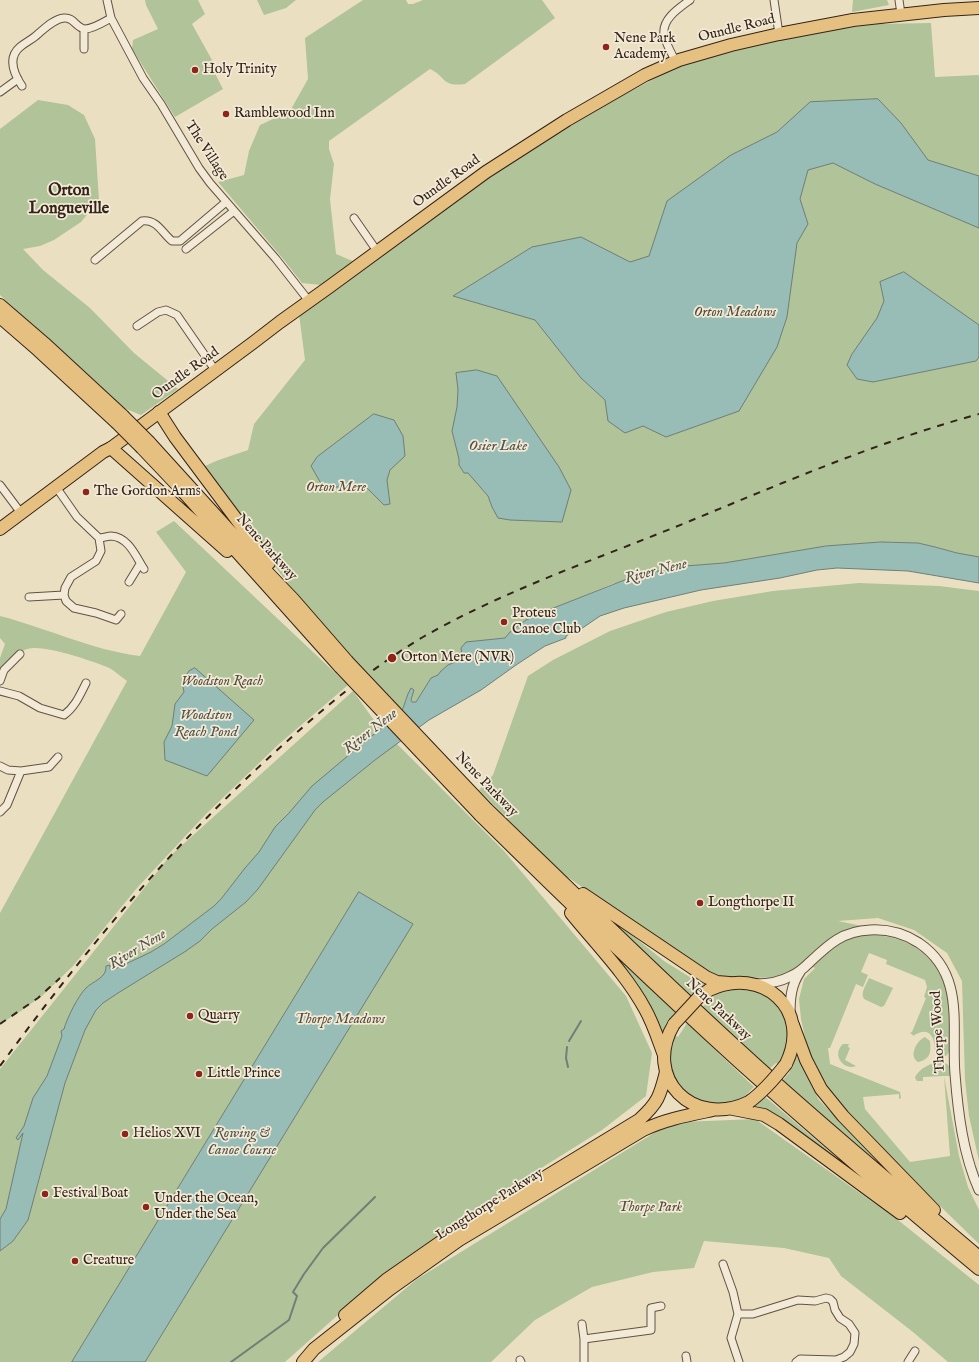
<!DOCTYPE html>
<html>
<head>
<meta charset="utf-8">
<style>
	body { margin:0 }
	canvas { display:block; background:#ebdfc2 }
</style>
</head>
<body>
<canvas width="979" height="1362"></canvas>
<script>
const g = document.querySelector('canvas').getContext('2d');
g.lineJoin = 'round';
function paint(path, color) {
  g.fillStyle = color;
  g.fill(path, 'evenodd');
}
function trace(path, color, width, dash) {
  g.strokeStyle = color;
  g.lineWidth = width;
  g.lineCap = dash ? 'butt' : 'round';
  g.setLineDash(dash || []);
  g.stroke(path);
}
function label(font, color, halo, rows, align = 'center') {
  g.font = font + ' "IM FELL English",serif';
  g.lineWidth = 3.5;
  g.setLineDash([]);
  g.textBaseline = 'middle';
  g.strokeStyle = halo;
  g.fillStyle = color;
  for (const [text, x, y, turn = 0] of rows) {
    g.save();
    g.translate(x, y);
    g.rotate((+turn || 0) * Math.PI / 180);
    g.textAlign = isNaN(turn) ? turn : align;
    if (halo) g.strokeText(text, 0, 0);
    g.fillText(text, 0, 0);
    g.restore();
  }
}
paint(new Path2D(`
	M145 0H198L205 14 192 24 212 60 209 62 223 89 175 117 132 49 133 40 158 29 146 5Z
	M257 0H296L286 8 264 15Z
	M363 0H406L408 4H413L423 0H542L555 18 465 84C441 87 447 77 430 69L329 141V149L334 164 330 199 336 254 355 262 321 285 302 283 284 260 218 182 244 175 249 151 260 125 290 111 308 79 305 38Z
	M853 0H887L889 5 852 12Z
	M931 23 935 77 979 75V557L957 553 935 547 918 543 881 542 826 546 724 563 685 566 612 584 526 620 510 632 505 638 467 643 463 650 462 654 455 662 448 665 441 671 438 676 431 678 416 702H412L411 697 414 690 402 711 333 642 298 597 201 468 216 461 248 450 254 424 305 360 299 314 491 175 596 110 676 67 797 34 877 24Z
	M38 100 68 105 84 115 95 139 99 200 81 222 54 240 40 246 23 249 43 270 90 308 134 353 178 389 141 415 121 407 0 295V129Z
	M174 521 348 685 279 744 206 814 137 888 73 966 43 995 21 1011 0 1024V913L127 681C120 676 114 670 107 667 90 660 50 647 33 648 20 649 7 659 0 669V658L5 644 0 638V616C47 628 91 650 140 656L186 572 156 532Z
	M859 583 939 586 979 591V1161L969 1116 965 1080 962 981 947 953 914 930 878 918 838 921 867 927 843 932 792 974 779 977 728 979 707 974 559 871 479 790 493 775 528 676 553 660 610 631 666 612 713 601 773 591Z
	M353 691 376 723 504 851 626 996 652 1053 646 1096 602 1130 503 1192 384 1274 285 1362H0V1069L169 857Z
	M585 897 664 961 693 979 707 985 696 991 689 998Z
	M594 934 675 1012 666 1023 661 1038Z
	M866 935C913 934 946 962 950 1009 951 1024 949 1038 949 1052L946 1056 939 1057 935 1053C935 1037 930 1025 913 1036V1035L910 1033 912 1032 926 998 924 997 927 987 925 980 886 964 887 960 869 953 861 972 868 975 863 987 856 984 830 1048H828L830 1064 900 1092 901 1098 899 1099V1094L863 1097 865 1109 910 1162 950 1156 944 1076 923 1077V1081H917L915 1078C918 1068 938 1058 947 1064 951 1066 951 1072 951 1076H944L959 1156 968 1187 979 1210V1244L894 1161 828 1093 809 1055 801 1019 799 999 804 979 815 968 811 966C828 950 843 938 866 935Z
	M869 978 893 988 884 1006 881 1007 864 999C860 993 866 985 869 978Z
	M733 990C744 990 759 989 769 996 772 997 775 1002 777 1005 791 1024 795 1045 778 1064L776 1063 768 1070 700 1008 714 999 713 995Z
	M687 1023 754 1087 743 1098 731 1103 701 1104 676 1088 668 1058 674 1035 678 1037Z
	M925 1037 930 1041C931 1052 931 1059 918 1062 908 1056 917 1040 925 1037Z
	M843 1044H849L848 1047 850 1048 845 1060 856 1066C844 1071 831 1055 843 1044Z
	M796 1055 819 1100 916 1200 781 1082 789 1073Z
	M763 1095 875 1190 747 1110Z
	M755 1119 898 1220 979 1285V1362H948L913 1332 841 1276 829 1258 784 1248 704 1241 694 1268 653 1272 592 1287 535 1320 491 1362H318L417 1279 659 1130 682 1122Z`), '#b1c398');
const water = new Path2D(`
	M878 99 901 123 928 160 979 176V228L875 184 833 163 808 170 800 199 808 224 797 243 787 317 777 347 739 411 666 437 643 426 625 433 608 421 605 400 581 378 535 320 453 296 532 247 581 237 630 262 649 256 667 201 731 155 777 132 810 102Z
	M904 272 979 325V357L976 361 873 382 857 379 847 365 852 354 877 318 884 301 880 282Z
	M477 370 497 376 559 467 571 490 562 522 510 520 498 518 492 507 488 496 468 473H464L459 465V459L452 431 457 407 458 390 456 373Z
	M374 414 394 420 403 436 405 456 390 470 387 480 390 504 384 505 366 487H323L311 466 317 457Z
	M881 542 918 543 935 547 957 553 979 557V583L908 571 837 568 817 570 780 578 701 590 624 608 600 616 581 629H578L566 636V638L545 646 516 665 481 690 429 720 375 760 323 802 315 810 258 889 246 902 212 929 200 941 186 951 118 993 103 1003 96 1010 85 1030 65 1083 28 1220 13 1241 0 1251V1219L6 1209 23 1133 18 1140 16 1138 24 1126 33 1098 47 1076 62 1036 61 1031 64 1029C67 1018 78 996 86 988 93 981 107 978 106 966L110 965V969L113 970 151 952 164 944 214 906 221 899 245 868 259 852 275 827 289 813 312 786 368 739 401 713C405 705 406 696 411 688L414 690 411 700 412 702H416L431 678 438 675 441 671 448 665 455 662 462 654 461 648 466 642 505 638 510 632 526 620 551 609 627 579 648 573 685 566 724 563 826 546Z
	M195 668 254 720 207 776 165 760 164 742 172 726 175 704 184 692 182 682 189 671Z
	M359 892 413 924 145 1362H72Z`);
paint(water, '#98bcb6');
trace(water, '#707f77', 1);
trace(new Path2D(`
	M569 1041 581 1021
	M567 1047 566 1058 568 1067
	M231 1362 289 1320 297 1296 293 1292 304 1274 323 1248 375 1197`), '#707f77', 2);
const minor = new Path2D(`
	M107 0 111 18 143 78 161 104 199 168 210 183 276 259 309 301
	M774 0 779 34
	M899 0 901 14
	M84 29V49
	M675 61C672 53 665 43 664 34 662 19 679 8 690 0
	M22 86C14 74 7 58 20 47 26 42 33 39 38 34 45 28 54 19 64 18 74 17 76 28 85 29 93 29 104 22 111 18
	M0 92 18 79
	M354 218 377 251
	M186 249 234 211
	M95 260 142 221C157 219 162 233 172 241H180L226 202
	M137 326 158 312 166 310 177 315 215 370
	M0 485 21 513
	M56 487 77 517 99 538C103 538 108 536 111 536 129 537 136 557 144 569
	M99 538 101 551 96 561 71 577 65 588 64 595 66 601 74 608 96 613 116 620 121 614
	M129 582 140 564
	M29 597 64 595
	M0 681 4 670 20 654
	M0 691 19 696 40 708 64 715C75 707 80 695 86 683
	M0 766 8 770 21 771 7 805 0 812
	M21 771 49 767 58 757
	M723 1264 733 1292 738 1314
	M582 1324 584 1339V1362
	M584 1339 651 1330V1308L661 1306
	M686 1356 687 1362
	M520 1360 521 1362
	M739 1362 731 1338 738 1314H753L798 1300 815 1301 826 1298 830 1299 833 1302 835 1310 840 1318 849 1324 855 1333 854 1344 850 1352 844 1357 836 1360 800 1359 796 1362
	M908 1362 915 1351`);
const tertiary = new Path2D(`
	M756 984C768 984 780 982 791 976 799 973 805 967 810 962 829 944 843 931 870 930 888 929 905 934 919 943 966 975 951 1027 955 1074 958 1113 963 1154 979 1190
	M790 1015C790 999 791 985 800 972`);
const primary = new Path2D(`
	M0 529 103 452 111 448 254 342 280 322 329 287 486 172 567 120 645 75 679 60 731 45 779 34 853 20 944 10 979 8
	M709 990C762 965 813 1009 786 1064
	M674 1024C642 1078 693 1129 749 1102
	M345 1315 386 1280 455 1232 639 1120C658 1103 660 1096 666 1072
	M303 1362 314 1349 390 1289 459 1240 643 1130C666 1119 689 1115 713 1110`);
const trunk = new Path2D(`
	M0 305 44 343 123 416
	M0 317 38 350 116 422
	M159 412 175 437 269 563
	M149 442 268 573 293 599 347 661
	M111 448 227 551
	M142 448 179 487 340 667
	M487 809C572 891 656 974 744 1054 820 1124 900 1190 979 1257
	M480 815C565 899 650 981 738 1061 817 1132 898 1201 979 1269
	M583 894 706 977 717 982 729 983
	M571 913C596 944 626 974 645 1009 653 1023 658 1039 664 1055
	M793 1025 806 1060 821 1089 843 1116 934 1210
	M733 1109 764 1115 779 1124 900 1213`);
trace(minor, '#625242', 9);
trace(tertiary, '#625242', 11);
trace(primary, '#342318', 14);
trace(trunk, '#342318', 14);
trace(minor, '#f2ead7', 7);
trace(tertiary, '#f2ead7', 9);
trace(primary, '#e6c081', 12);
trace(trunk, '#e6c081', 12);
trace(new Path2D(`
	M0 1024 38 998 60 978
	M0 1066C85 950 177 839 284 744 327 705 373 667 423 637 507 589 600 558 690 521 785 482 880 441 979 414`), '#342318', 2, [7, 7]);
const primaryBridge = new Path2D(`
	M674 1024 699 997 709 990
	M749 1102C763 1092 775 1078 786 1064`);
const trunkBridge = new Path2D(`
	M123 416 149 442
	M116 422 142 448
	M347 661 487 809
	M340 667 480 815`);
trace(primaryBridge, '#342318', 14, []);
trace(trunkBridge, '#342318', 14, []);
trace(primaryBridge, '#e6c081', 12);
trace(trunkBridge, '#e6c081', 12);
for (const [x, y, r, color] of [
	[606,47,4,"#8f2418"],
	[195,70,4,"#8f2418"],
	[226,114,4,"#8f2418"],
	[86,492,4,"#8f2418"],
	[504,622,4,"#8f2418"],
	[392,658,5,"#8f2418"],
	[700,903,4,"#8f2418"],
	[190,1016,4,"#8f2418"],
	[199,1074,4,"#8f2418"],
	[125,1134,4,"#8f2418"],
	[45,1194,4,"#8f2418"],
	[146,1207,4,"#8f2418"],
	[75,1261,4,"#8f2418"]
]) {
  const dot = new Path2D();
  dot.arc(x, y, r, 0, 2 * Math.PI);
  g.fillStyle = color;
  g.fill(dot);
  trace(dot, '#f2ead7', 1.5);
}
label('14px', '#342318', '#f2ead7', [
	["Oundle Road",737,29,-14],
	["The Village",206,151,57],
	["Oundle Road",447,182,-36],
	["Oundle Road",186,374,-36],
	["Nene Parkway",266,548,48],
	["Nene Parkway",486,785,46],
	["Nene Parkway",718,1010,43],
	["Thorpe Wood",939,1032,-93],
	["Longthorpe Parkway",490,1205,-32]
]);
label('14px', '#342318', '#f2ead7', [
	["Nene Park",614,39],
	["Academy",614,55],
	["Holy Trinity",203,70],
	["Ramblewood Inn",234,114],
	["The Gordon Arms",94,492],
	["Proteus",512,614],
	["Canoe Club",512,630],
	["Orton Mere (NVR)",401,658],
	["Longthorpe II",708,903],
	["Quarry",198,1016],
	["Little Prince",207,1074],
	["Helios XVI",133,1134],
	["Festival Boat",53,1194],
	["Under the Ocean,",154,1199],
	["Under the Sea",154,1215],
	["Creature",83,1261]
], 'left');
label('italic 14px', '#534b38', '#f2ead7', [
	["Orton Meadows",735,313],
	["Orton Mere",336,488],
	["Woodston Reach",222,682],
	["Thorpe Meadows",340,1020],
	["Thorpe Park",650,1208]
]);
label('italic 15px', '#525147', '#f2ead7', [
	["Osier Lake",498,447],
	["River Nene",656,572,-14],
	["Woodston",206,716],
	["Reach Pond",206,733],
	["River Nene",371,732,-38],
	["River Nene",138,950,-31],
	["Rowing &",242,1134],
	["Canoe Course",242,1151]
]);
label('bold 16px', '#342318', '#f2ead7', [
	["Orton",69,192],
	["Longueville",69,210]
]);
</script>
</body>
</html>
